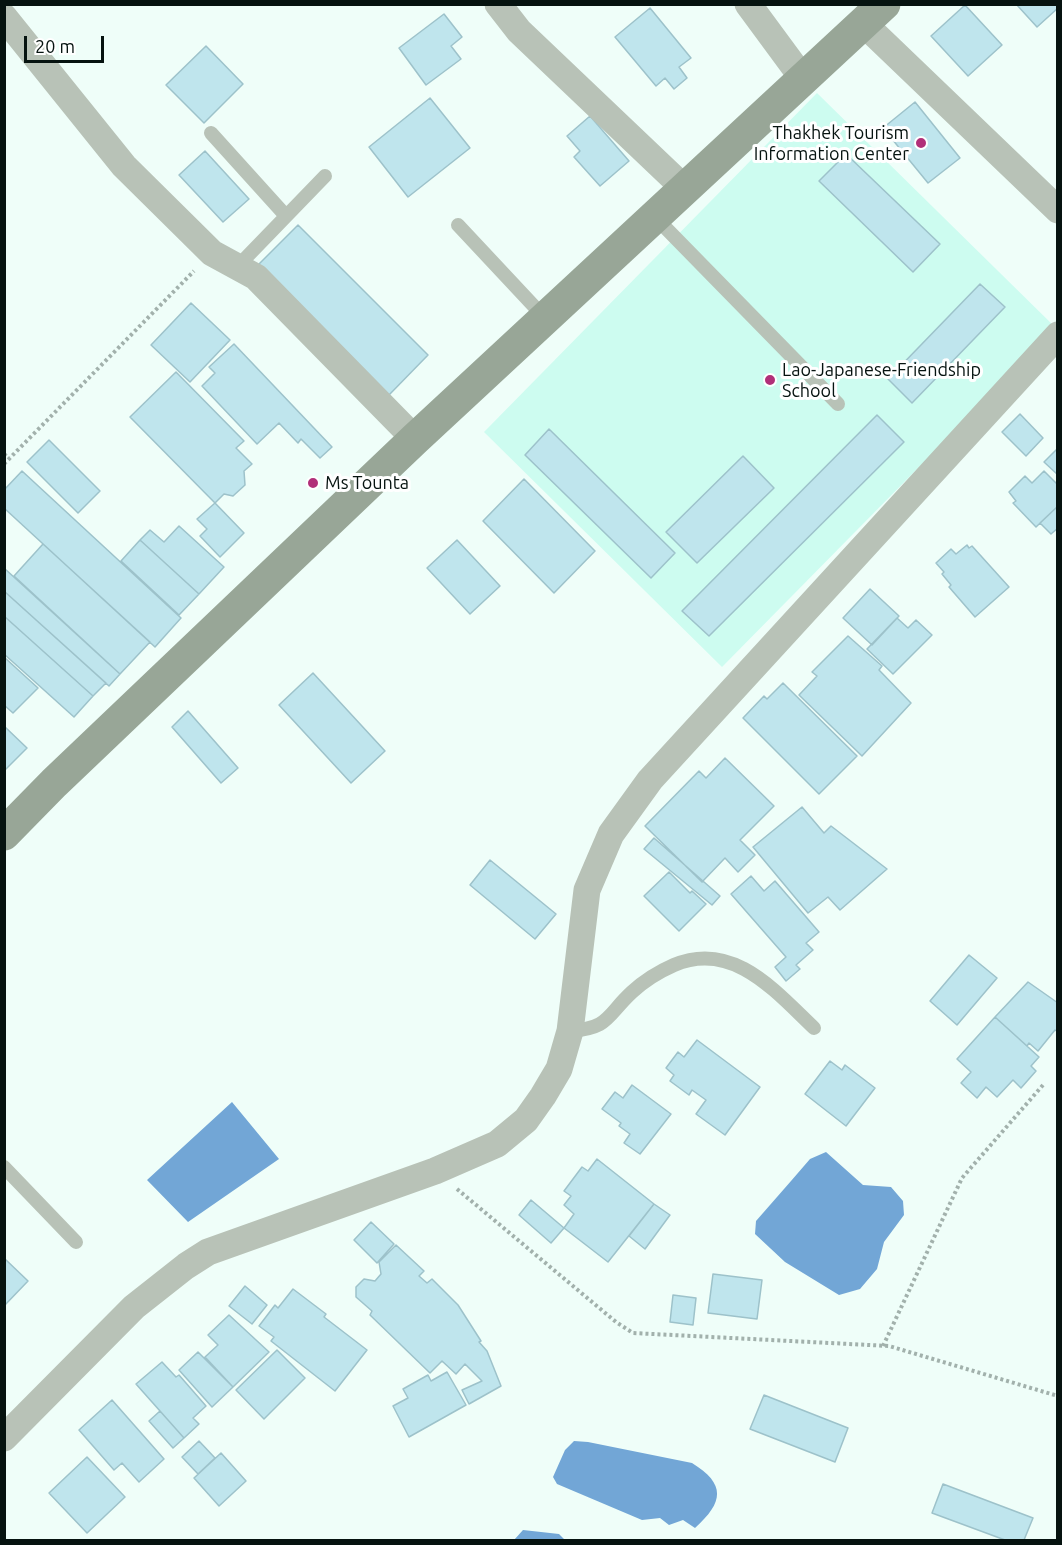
<!DOCTYPE html>
<html>
<head>
<meta charset="utf-8">
<style>
	body { margin:0 }
	#map { position:relative; width:1062px; height:1545px; overflow:hidden; background:#effef9; font-family:Ubuntu,sans-serif }
	canvas { display:block }
	.frame { position:absolute; inset:0; border:6px solid #061310; pointer-events:none }
	.scale { position:absolute; left:24px; top:36px; width:80px; height:27px; box-sizing:border-box; border:3px solid #061310; border-top:0; padding-left:8px; font-size:18px; line-height:21px; white-space:nowrap; color:#061310; -webkit-text-stroke:4px #fff; paint-order:stroke }
</style>
</head>
<body>
<div id="map">
<canvas width="1062" height="1545"></canvas>
<div class="frame"></div>
<div class="scale">20 m</div>
</div>
<script>
const g = document.querySelector('canvas').getContext('2d');
g.lineJoin = 'round';
function paint(path, color) {
  g.fillStyle = color;
  g.fill(path, 'evenodd');
}
function trace(path, color, width, dash) {
  g.strokeStyle = color;
  g.lineWidth = width;
  g.lineCap = dash ? 'butt' : 'round';
  g.setLineDash(dash || []);
  g.stroke(path);
}
function label(font, color, halo, rows, align = 'center') {
  g.font = font + ' Ubuntu,sans-serif';
  g.lineWidth = 6;
  g.setLineDash([]);
  g.textBaseline = 'middle';
  g.strokeStyle = halo;
  g.fillStyle = color;
  for (const [text, x, y, turn = 0] of rows) {
    g.save();
    g.translate(x, y);
    g.rotate((+turn || 0) * Math.PI / 180);
    g.textAlign = isNaN(turn) ? turn : align;
    if (halo) g.strokeText(text, 0, 0);
    g.fillText(text, 0, 0);
    g.restore();
  }
}
paint(new Path2D(`
	M817 93 1056 328 722 667 484 432Z`), '#cdfcf0');
paint(new Path2D(`
	M232 1102 279 1159 188 1222 147 1180Z
	M826 1152 863 1185 891 1187 903 1201 904 1215 884 1242 877 1269 860 1289 839 1295 785 1262 755 1234 756 1221 791 1181 810 1159Z
	M574 1441 588 1442 692 1463C726 1484 724 1502 695 1528L683 1520 669 1525 660 1518 642 1520 557 1484 553 1477 565 1450Z
	M523 1530 559 1534 565 1540H514Z`), '#72a6d6');
const building = new Path2D(`
	M1016 4H1058V8L1037 27Z
	M965 5 1002 45 968 76 931 36Z
	M650 8 691 58 679 67 687 78 674 89 665 78 656 86 615 37Z
	M444 14 462 37 451 46 461 59 426 85 399 48Z
	M206 46 243 84 204 123 166 85Z
	M430 98 470 148 408 197 369 147Z
	M915 102 960 158 928 183 883 128Z
	M590 116 629 161 600 186 574 157 580 151 567 136Z
	M205 151 249 199 223 222 179 175Z
	M846 154 940 244 913 272 819 181Z
	M298 225 428 355 389 395 258 265Z
	M980 284 1005 307 912 403 888 379Z
	M191 303 230 340 190 382 151 345Z
	M234 344 332 447 320 458 301 439 298 443 279 423 257 444 202 386 215 373 209 367Z
	M176 372 244 441 236 448 252 464 244 471 245 485 233 496 224 494 215 503 130 417Z
	M1020 414 1043 438 1026 456 1002 432Z
	M877 415 904 442 709 636 682 611Z
	M549 429 675 553 651 578 525 455Z
	M49 440 100 491 78 513 27 462Z
	M1057 449 1058 450V475L1044 462Z
	M743 456 774 488 697 563 666 532Z
	M22 471 181 618 155 647 4 508V490Z
	M1044 471 1058 485V506L1036 527 1013 503 1016 501 1009 492 1025 476 1032 483Z
	M524 479 595 551 554 593 483 521Z
	M215 503 244 533 220 557 200 536 207 529 197 519Z
	M1058 506V528L1051 534 1040 523Z
	M179 526 224 567 199 594 140 540 150 530 164 542Z
	M140 540 199 594 179 615 121 561Z
	M457 540 500 586 470 614 427 568Z
	M43 544 150 642 120 674 14 576Z
	M967 545 969 548 972 546 1009 587 975 617 949 587 951 585 942 574 944 572 936 563 951 549 956 554Z
	M4 568 120 674 109 686 4 591Z
	M870 589 899 616 872 645 843 618Z
	M4 591 106 683 93 696 4 616Z
	M4 616 93 696 74 717 4 654Z
	M897 618 908 628 916 620 932 635 893 674 867 649Z
	M848 636 882 666 879 670 911 703 862 756 799 695 817 676 812 672Z
	M4 657 38 688 13 713 4 705Z
	M313 673 385 751 351 783 279 705Z
	M783 683 857 756 819 794 743 718 764 696 767 699Z
	M188 711 238 768 221 783 172 727Z
	M4 726 27 748 4 771Z
	M725 758 774 806 740 840 755 855 738 872 725 858 702 882 645 826 699 771 706 778Z
	M802 807 824 833 831 826 887 869 840 910 828 897 808 913 753 847Z
	M654 838 720 896 712 905 644 849Z
	M490 860 556 914 535 939 470 885Z
	M669 872 690 893 692 891 706 904 679 931 644 896Z
	M751 876 764 891 775 881 819 932 806 943 813 950 796 965 800 969 786 981 775 967 786 957 731 894Z
	M969 955 997 978 957 1025 930 1001Z
	M1028 982 1058 1003V1032L1055 1030 1038 1051 1029 1043 1027 1046 995 1017Z
	M995 1017 1039 1057 1031 1066 1036 1071 1021 1088 1013 1080 997 1097 986 1087 977 1098 961 1083 971 1072 957 1059Z
	M697 1040 760 1087 725 1135 696 1114 706 1100 692 1090 689 1095 670 1081 674 1075 666 1068 678 1052 684 1057Z
	M830 1061 842 1070 845 1065 875 1088 846 1126 805 1094Z
	M632 1085 671 1114 640 1154 624 1143 630 1134 619 1126 621 1123 602 1109 615 1092 623 1098Z
	M597 1159 654 1204 608 1262 564 1228 574 1214 564 1205 571 1196 564 1191 582 1167 588 1171Z
	M531 1200 564 1228 551 1243 519 1215Z
	M654 1204 670 1215 645 1249 629 1236Z
	M371 1222 394 1244 377 1263 354 1240Z
	M396 1245 424 1271 419 1276 427 1283 432 1279 458 1305 481 1341 479 1342 487 1351 501 1386 469 1404 462 1390 482 1381 465 1364 456 1374 442 1361 430 1373 370 1315 372 1311 356 1297V1287L364 1279 375 1281 381 1274 379 1262Z
	M4 1258 28 1281 4 1306Z
	M713 1274 762 1280 757 1319 708 1313Z
	M245 1286 267 1305 252 1324 229 1306Z
	M293 1289 326 1314 324 1317 367 1350 335 1391 271 1341 274 1337 259 1326 275 1305 278 1308Z
	M673 1295 696 1298 693 1325 670 1322Z
	M229 1315 269 1352 233 1387 205 1357 218 1345 208 1335Z
	M277 1350 305 1378 264 1419 236 1390Z
	M198 1352 233 1387 212 1407 179 1370Z
	M162 1362 176 1377 179 1375 206 1406 193 1418 199 1424 184 1438 136 1384Z
	M447 1372 466 1405 409 1437 393 1406 408 1398 403 1389 428 1375 431 1381Z
	M764 1395 848 1428 835 1462 750 1429Z
	M112 1400 164 1459 139 1482 122 1463 114 1470 79 1430Z
	M160 1411 184 1438 173 1448 149 1421Z
	M199 1441 215 1458 198 1474 182 1457Z
	M221 1453 246 1481 219 1506 194 1478Z
	M87 1457 125 1497 87 1533 49 1493Z
	M943 1484 1033 1518 1024 1540H1005L932 1513Z`);
paint(building, '#bfe5ed');
trace(building, '#9dc2ca', 1.5);
trace(new Path2D(`
	M4 454 9 458
	M4 464 194 271
	M457 1189 616 1322 633 1333 889 1346 1058 1396
	M883 1346 962 1178 1043 1085`), '#a2b1ac', 4, [3, 3]);
trace(new Path2D(`
	M211 133 286 216
	M654 216 838 404
	M458 225 545 318
	M237 267 325 176
	M570 1031C610 1028 606 1016 632 992 645 980 658 972 674 965 733 940 775 991 814 1028
	M4 1167 76 1242`), '#b8c2b7', 14);
trace(new Path2D(`
	M498 4 519 31 684 188
	M748 4 804 80
	M4 17 124 166 212 253 256 277 415 439
	M864 24 1058 210
	M4 1438 134 1307 186 1266 208 1252 435 1171 497 1144 526 1120 543 1096 559 1069 570 1031 587 890 611 834 650 780 1058 335`), '#b8c2b7', 27);
trace(new Path2D(`
	M4 834 54 783 415 439 884 4`), '#98a697', 33);
for (const [x, y, r, color] of [
	[921,143,6,"#b12f79"],
	[770,380,6,"#b12f79"],
	[313,483,6,"#b12f79"]
]) {
  const dot = new Path2D();
  dot.arc(x, y, r, 0, 2 * Math.PI);
  g.fillStyle = color;
  g.fill(dot);
  trace(dot, '#fff', 2);
}
label('18px', '#061310', '#fff', [
	["Thakhek Tourism",909,133,"right"],
	["Information Center",909,154,"right"],
	["Lao-Japanese-Friendship",782,370],
	["School",782,391],
	["Ms Tounta",325,483]
], 'left');
</script>
</body>
</html>
